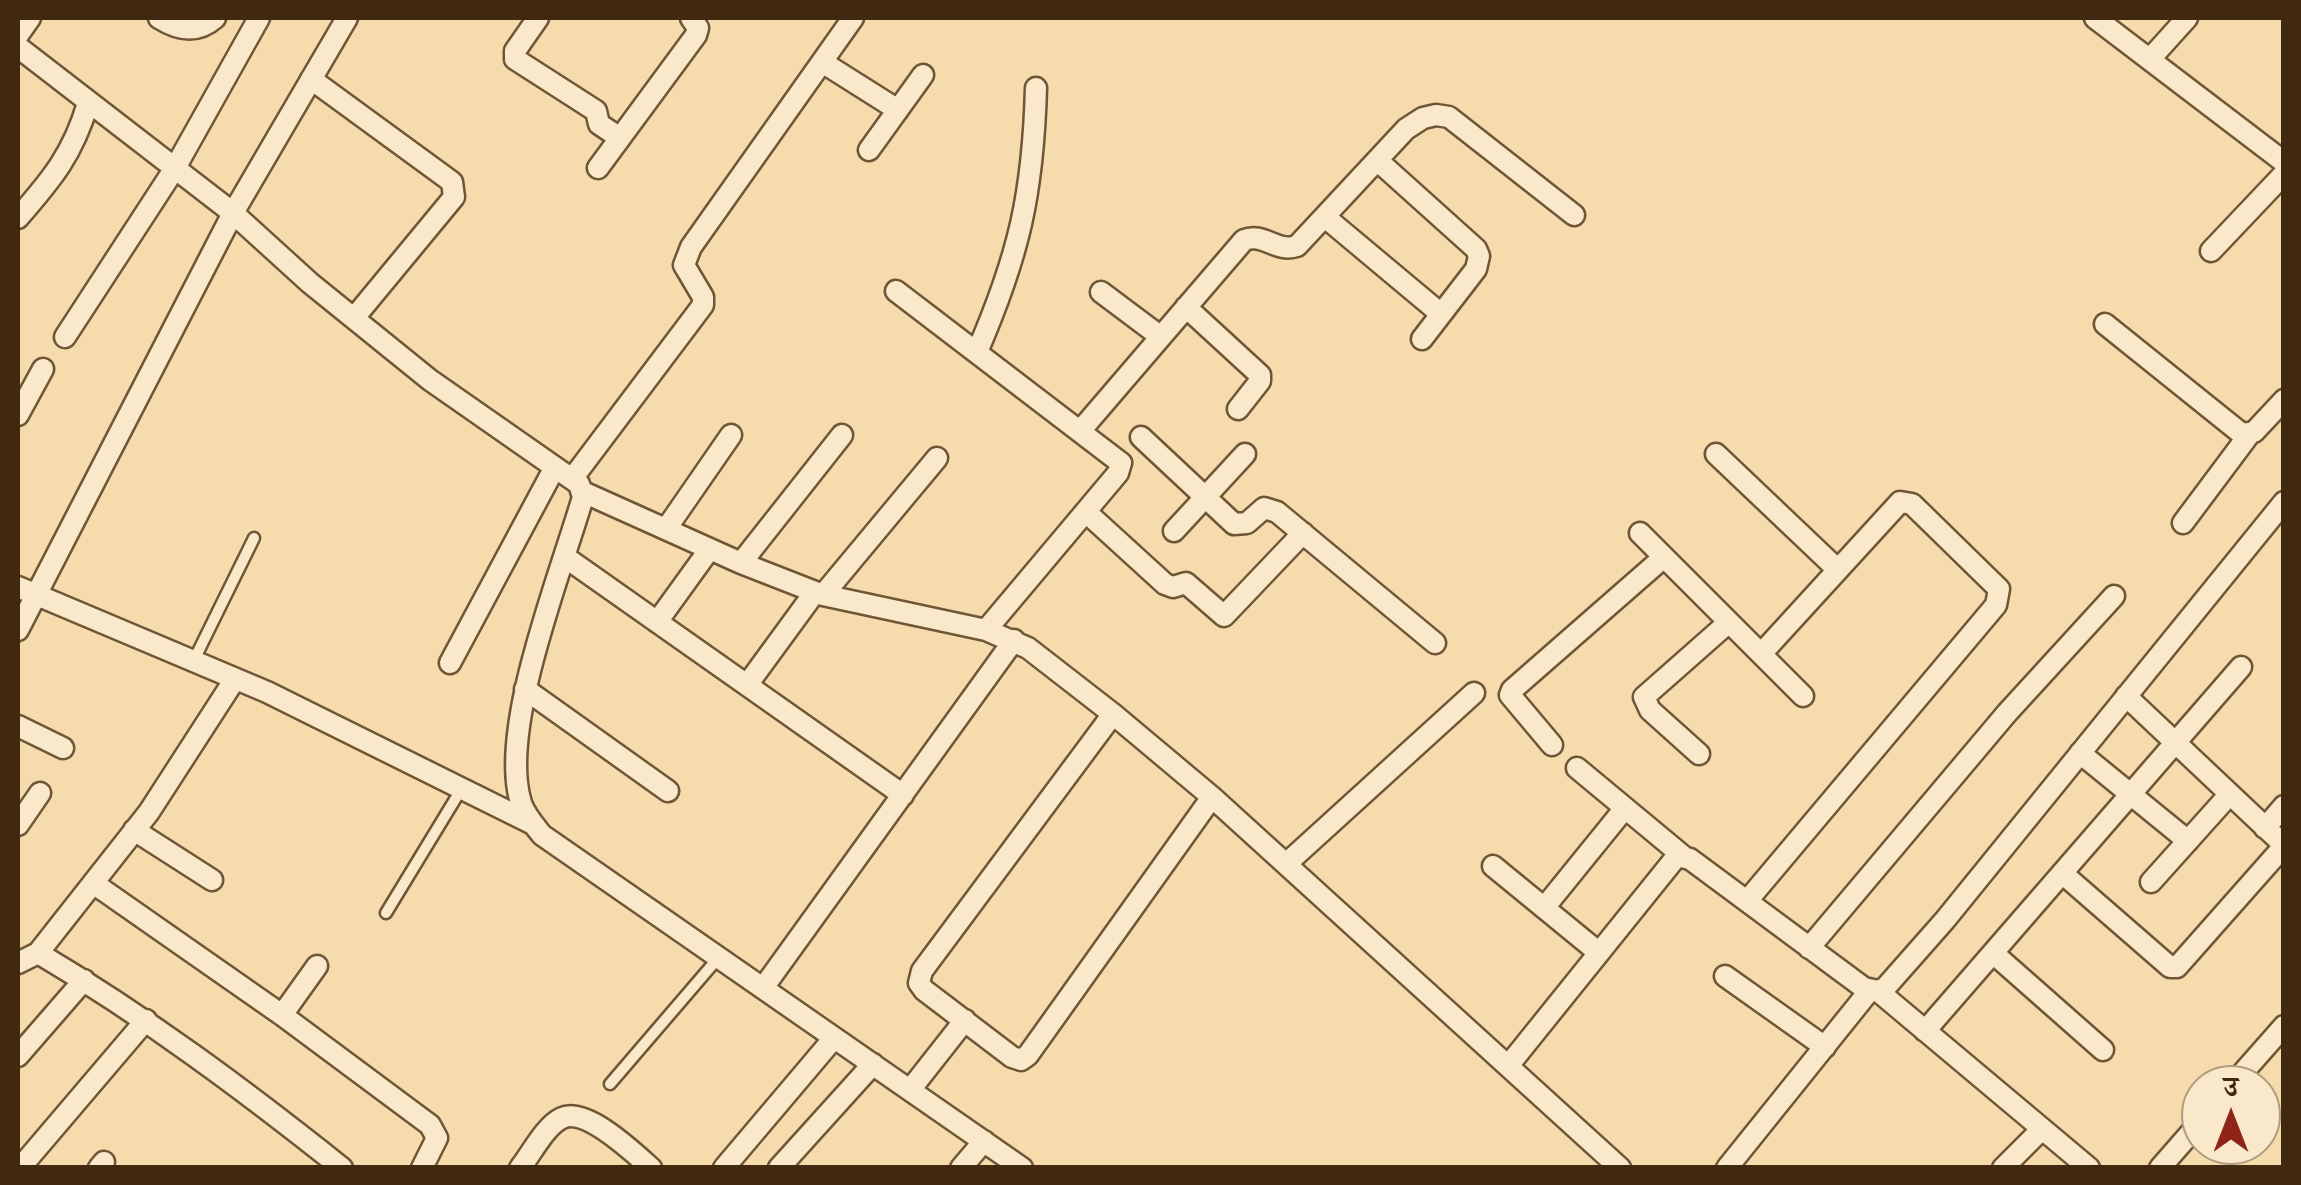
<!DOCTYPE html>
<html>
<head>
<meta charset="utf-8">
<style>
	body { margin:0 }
	#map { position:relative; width:2301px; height:1185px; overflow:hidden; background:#f6dbac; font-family:"IM FELL Great Primer","Noto Serif Devanagari",serif }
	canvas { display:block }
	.frame { position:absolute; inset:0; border:20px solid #40290e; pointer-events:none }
	.north { position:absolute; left:2181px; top:1065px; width:100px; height:100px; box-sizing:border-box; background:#f9e8c9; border:2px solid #af9c7e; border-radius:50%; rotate:0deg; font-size:28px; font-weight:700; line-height:40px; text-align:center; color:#40290e }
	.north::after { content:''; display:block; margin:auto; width:35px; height:45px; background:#8f2418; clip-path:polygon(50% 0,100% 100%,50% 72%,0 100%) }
</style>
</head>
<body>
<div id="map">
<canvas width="2301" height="1185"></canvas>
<div class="frame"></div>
<div class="north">उ</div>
</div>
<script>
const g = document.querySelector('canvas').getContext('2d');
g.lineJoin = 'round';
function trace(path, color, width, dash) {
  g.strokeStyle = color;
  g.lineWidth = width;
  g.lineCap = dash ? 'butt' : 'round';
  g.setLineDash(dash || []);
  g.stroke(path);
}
const service = new Path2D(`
	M194 660 254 538
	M386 913 462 788
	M610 1084 719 957`);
const minor = new Path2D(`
	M159 18C178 30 197 34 215 18
	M538 18 515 51V59L596 111 599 124 620 138
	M2095 18 2284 162
	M18 35 30 18
	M18 47 233 213 310 283 430 380 579 484 583 497C561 573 498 729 521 803 525 815 534 825 542 835L1022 1168
	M2150 59 2187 18
	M822 62 898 110
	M311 79 452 182 454 197 354 318
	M869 150 923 75
	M1377 160 1476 249 1479 256 1476 269 1422 339
	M598 168 696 35 698 28 691 18
	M1325 217 1441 314
	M18 218C52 179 73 154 88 103
	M2211 251 2284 174
	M896 291 1121 463 1118 473 986 630
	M1101 292 1161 337
	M1186 307 1260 375V381L1238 409
	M2105 324 2242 434 2254 432 2284 400
	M65 337 175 168 259 18
	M977 352C1019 255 1033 194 1036 88
	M18 415 43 369
	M1081 430 1244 240C1264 232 1276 253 1297 246L1406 129 1423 118 1436 115 1449 117 1574 215
	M1141 437 1234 524 1247 523 1264 508 1277 512 1435 643
	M1716 454 1837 569
	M572 479 703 305V297L684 265 691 247 853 18
	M583 492 741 563 823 595 986 630 1028 648 1113 714 1212 797 1620 1168
	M1086 512 1165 584 1173 587 1186 583 1224 616 1303 533
	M2183 523 2248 436
	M666 529 731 435
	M1174 531 1245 454
	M1640 533 1803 696
	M565 557 903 795
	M741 563 842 435
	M18 587 267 692 531 823
	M823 595 937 458
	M657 622 709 550
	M18 630 233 213 347 18
	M450 663 555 467
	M747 685 815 592
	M525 689 668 791
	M2126 696 2284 845
	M1113 714 922 971 919 983 924 990 1012 1057 1021 1060 1028 1055 1212 797
	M18 726 63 748
	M1552 745 1510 695 1512 690 1664 557
	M2080 753 2188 841
	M1699 754 1650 710 1644 697 1729 622
	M1577 768 1683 856
	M18 825 40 793
	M2265 828 2284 806
	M134 830 212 880
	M1286 864 1474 693
	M1493 866 1598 952
	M2062 873 2170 967H2177L2284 846
	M2151 882 2229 795
	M93 883 282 1015 430 1125 437 1138 422 1168
	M1747 901 1996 605 1999 589 1912 504 1900 502 1761 654
	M1544 908 1625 808
	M1809 948 2007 713 2114 596
	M38 953C146 1017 244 1090 342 1168
	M1993 953 2103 1050
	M18 963 38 953 149 812 235 679
	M1725 976 1825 1047
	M763 988 1014 640
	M1878 991 2089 1168
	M282 1015 317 966
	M1925 1031 2241 667
	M18 1056 84 980
	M1508 1066 1677 856 1690 859 1864 988 1878 991 1885 988 1945 920 2284 502
	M2232 1085 2284 1026
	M910 1090 965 1020
	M20 1168 146 1020
	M99 1168 104 1162
	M520 1168C532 1153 545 1126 562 1118 586 1107 633 1152 651 1168
	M724 1168 834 1038
	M779 1168 873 1064
	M961 1168 984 1141
	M1727 1168 1870 990
	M2003 1168 2042 1129
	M2160 1168 2201 1121`);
trace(service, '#6e5636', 15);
trace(minor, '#6e5636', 25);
trace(service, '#f9e8c9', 10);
trace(minor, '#f9e8c9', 20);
</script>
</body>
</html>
